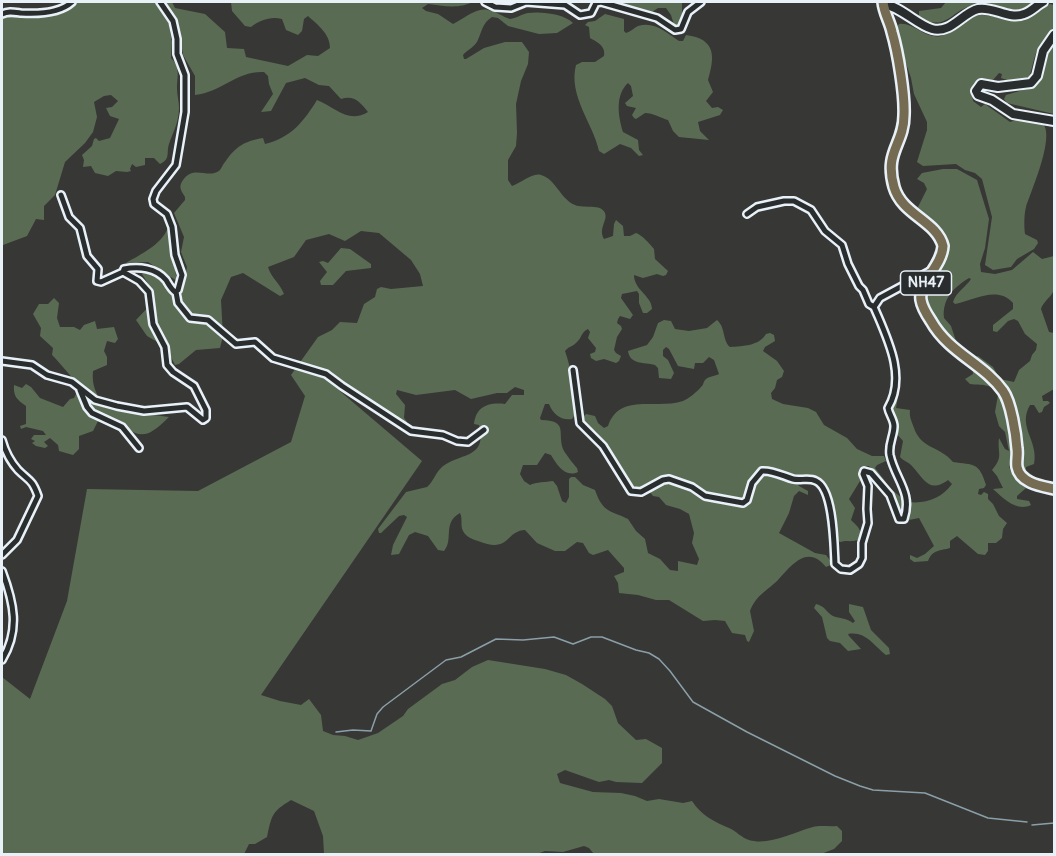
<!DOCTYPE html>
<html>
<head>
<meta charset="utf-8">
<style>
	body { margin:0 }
	#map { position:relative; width:1056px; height:856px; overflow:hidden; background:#373735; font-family:Pangolin,sans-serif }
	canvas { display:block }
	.frame { position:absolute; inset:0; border:3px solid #e8f1f8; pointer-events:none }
</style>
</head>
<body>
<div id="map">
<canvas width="1056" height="856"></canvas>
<div class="frame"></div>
</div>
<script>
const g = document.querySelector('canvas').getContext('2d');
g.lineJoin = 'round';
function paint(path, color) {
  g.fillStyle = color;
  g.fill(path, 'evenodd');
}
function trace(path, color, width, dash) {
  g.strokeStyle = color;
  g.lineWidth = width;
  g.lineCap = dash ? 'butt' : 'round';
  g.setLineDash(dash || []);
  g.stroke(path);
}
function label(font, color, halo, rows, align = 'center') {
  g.font = font + ' Pangolin,sans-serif';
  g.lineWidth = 4.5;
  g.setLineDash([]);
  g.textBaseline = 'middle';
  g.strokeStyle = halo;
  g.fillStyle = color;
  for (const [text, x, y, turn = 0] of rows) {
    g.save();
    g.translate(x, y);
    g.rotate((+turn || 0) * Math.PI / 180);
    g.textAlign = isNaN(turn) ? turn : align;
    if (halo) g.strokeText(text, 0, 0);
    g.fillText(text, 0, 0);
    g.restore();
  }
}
paint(new Path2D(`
	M76 2H155L167 18 169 25 172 42 171 58C181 68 177 76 177 89 177 95 179 101 179 108 179 122 173 132 169 144 166 153 171 159 160 164L154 158H145V165L136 167 132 164 130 169 131 171 127 172 116 171 108 176 95 173 91 166 83 167 84 160 82 155 92 146 94 139 96 138 99 141 110 138 119 119 110 116 106 108 112 107 118 101 111 95 104 96 94 102 97 117 93 132 85 143 65 162 55 195 44 206V220L36 219 27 236 3 245H2V17L5 15 66 9Z
	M165 2H172L175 8 205 14 225 32 227 48 244 49 246 57 288 66 307 55 318 56 330 48C330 34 318 25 308 16L304 19 302 31 298 35 286 30 282 19C271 16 260 20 251 27L245 26 232 11 231 2H472C461 9 442 6 428 4L422 8 426 11 438 14 453 24C464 19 476 7 488 10 496 11 503 17 510 19 517 18 522 14 528 13 541 11 565 14 573 23L557 33 539 34 508 26 498 18 492 17C482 23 482 32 477 42 473 48 467 50 463 55L464 59H466L484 48 505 42H522L529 52 528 64 521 81 516 104 517 133 516 146 508 160V180L512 186C521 183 533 172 541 175 556 179 560 199 575 205 584 209 601 203 605 213 608 221 598 228 604 239L613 236 614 224 616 220 623 226 624 236H630L636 233C642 235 650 244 654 249L655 259 668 271 666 275 663 276 657 274 643 278 634 275C634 290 652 296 652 309L647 313H643L639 303V294L637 291 622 294 621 298 633 315 630 319 620 316 618 319 617 323 621 326 622 329 617 337 614 350 616 353 621 356 619 361 616 363 604 359 596 361 591 358 590 354 595 352 596 348 588 338 590 332 588 329C581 332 582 338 576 343 572 347 569 346 565 351 572 370 573 390 578 410L572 419C561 421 553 414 549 404H545L540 418 541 420C569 421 557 432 563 449 564 452 575 466 577 468L578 472C565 478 557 465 551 455L545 453 537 465H523L520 474 524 481 530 485C536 482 546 482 553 481L557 486 562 501 566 503 569 497V479L571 477H575L583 485 595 490C603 513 610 510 628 519L636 531 645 539 648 553 660 559 670 570 678 571V561L697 565 699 559 692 543 694 533 689 514 680 509 666 505 659 497 653 496 649 491 667 481 695 491 696 487 668 476C660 480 643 494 634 490 621 484 608 450 601 438 596 429 585 427 583 417L586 414 595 416 598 423 604 428 608 426C619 392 658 410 683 401 688 399 697 392 701 387 705 383 702 383 706 379 710 376 715 376 719 374L714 360 709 357 703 363H695L694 369 678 366 669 349 666 347 663 350V356L668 360 674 373 671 379 659 378 658 368 655 365C644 362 630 365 628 351L647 345 653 337 658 323 664 320 671 321 675 329 689 331 707 328 717 320C726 328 722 340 730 347 743 346 759 346 766 334L770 333 774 335 775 341 765 347 763 351 777 361 784 371 782 377 777 380 775 388 771 393 772 399 783 404 808 408 816 412 824 425 847 438 857 449 872 456H884L886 461 877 465 875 468 892 490 902 498V516H900L892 493 869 466H861L859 470 860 481 849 499 855 508 851 520C854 523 859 527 860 531 864 543 851 541 845 541 843 541 842 542 840 542 837 541 837 537 836 535 830 516 835 486 814 476L795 480 799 486 808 491V495L799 491 794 496 789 513 779 533 815 553 826 555 833 564 826 567C807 544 792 565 778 580 767 591 756 595 750 611L754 631 749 642 747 641 745 635 732 633 725 621 715 620 703 621 669 600H656L638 595 619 593 618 583 614 576 624 572V568L608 550 593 555 589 553 583 543 577 542 565 551H555L537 543 525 530C505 531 510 554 478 541 472 539 466 537 463 531 460 525 463 519 460 513 442 523 454 540 444 551L438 550 428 536 415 532 409 535 399 554 391 555 393 545 407 517 404 515 399 516 381 533H379L378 529 406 492 427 487C433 482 435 474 441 468 459 452 488 460 479 425L474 424C476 406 489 402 505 404L512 395H524V390L515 387 507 393H497L471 399 455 390 416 395 397 390 396 394 405 405 404 418 407 422 404 425 362 393 340 381 332 372 308 364 422 461 261 695 280 701 301 705 309 699 321 715 323 731 333 735 345 736 358 740 378 733 403 716 408 709 442 684 455 680 472 667 488 660 545 669 566 675 582 684 605 699 612 706 618 723 636 740 646 739 662 748V763L642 783 616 782 609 780 599 782 565 770 557 774 560 783 593 792 621 793 635 796 647 801 659 799 683 803 692 801C702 816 713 821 729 828 736 831 742 838 749 840 769 846 794 832 813 827 820 825 829 827 837 826L842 831V841L834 849 821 854H594L589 848 584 846 563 852 545 851 537 854H324L323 836 314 811 291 800C272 812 272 814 267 837L255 844H249L244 854H2V677L30 699 67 601 87 489 198 491 291 442 305 396 291 375 318 337 332 330 340 322 357 323 364 304 375 297 377 289 381 287 391 289 423 286 420 274 411 260 379 233 361 231 345 241 329 234 306 240 294 257 268 267C271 278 280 283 284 294L280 296 243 273 231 277 221 300 223 336 220 348 196 350 179 364 175 365 166 347 147 336 136 320 154 301 152 290 142 274 146 273 165 282 183 316 189 317 183 307 181 297 187 267 181 252 184 237 174 213 185 200V197C181 190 178 187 183 180 194 164 209 180 220 170 222 167 223 164 225 162 236 146 245 141 263 138L265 144C291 138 304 121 317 100 335 107 348 124 368 112 360 102 354 95 341 99L329 86 319 85 305 78 286 83 271 111 261 112 273 94 269 84 268 76 264 72C236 71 222 92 195 95V76L183 55 178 22Z
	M614 2H682V20L677 27 674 25 671 15 666 8H658L649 14Z
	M946 2H1035C1015 19 998 3 976 5 952 7 948 34 919 17V11L941 8Z
	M1050 4 1054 5V30C1047 35 1040 44 1036 53 1028 76 1034 89 1001 78L1002 74 999 73 993 80 974 83 971 90 973 101 981 107 985 104 1010 122C1021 118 1031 118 1042 123 1056 134 1032 189 1026 207 1024 214 1024 227 1025 234L1037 240 1038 243 1034 249 1017 259 1011 267 993 270 985 265 992 217 982 179 975 173 965 170 956 164 923 166 917 162 927 130V122L914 94 911 78 898 40 897 27 899 24C915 22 927 42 944 35 956 30 964 19 976 14L1019 20Z
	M605 14 624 19V31L626 33C630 32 634 28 638 26 655 21 666 33 679 41H683L686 35C716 39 715 56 708 80L713 92 706 101 712 108 718 107 723 110 720 115 698 122 700 131 709 140 679 137 673 131 668 120C661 118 653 113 645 113L636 119 634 118 632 115 636 108 627 106 625 103 633 96 631 86 628 83C615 95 618 116 623 132L638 140 639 150 643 155 639 156 631 148 620 144 604 154 599 151C593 123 568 96 576 65L582 62H595L604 56C606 46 597 42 590 38L589 27 585 25 588 22 595 21Z
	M1054 42V114L1007 103 1004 99 1006 95 1030 88 1037 83 1046 53Z
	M943 169H957L977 180 989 219 985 248 980 264 981 272 995 274 1012 270 1033 252 1042 259 1054 256C1054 267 1056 283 1053 292 1049 299 1043 302 1041 309L1049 332 1054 333V389L1042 396 1043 401H1048L1050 403 1044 407 1042 412 1039 413 1034 405H1030C1017 427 1039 441 1034 464L1026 467V471L1040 480 1054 484V487L1030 481 1021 468 1020 461H1012L1009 467 1016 479 1026 488 1017 496V499L1029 501 1031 505C1017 512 1004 499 993 489L1003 488 997 476 992 470C1004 456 997 454 999 438L1005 449 1009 451 1005 432 999 426 995 412 998 395C990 382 982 386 970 384L965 379 973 374 972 359 978 356 993 367 1000 379 1014 382 1019 370 1030 361 1032 355 1036 350 1037 344 1025 334 1018 321 1014 319 1008 321 997 332 993 331V325L1013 309V303C997 285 973 301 955 304L953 302C956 292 966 287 971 279L969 278C954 287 942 299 944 318L951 326 958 347 941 333 922 296 945 249 916 211 927 189 924 183 917 179 922 173Z
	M168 228 177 281 148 262 126 263C141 254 161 245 168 228Z
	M341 248 350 249 371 264V268L346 271 333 285H321L320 281 327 272 319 262 323 261 328 263Z
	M54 298 59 303 57 318 60 327H74L80 330 84 325 95 321 97 329 114 327 118 339 115 343 107 341 104 351 107 357V365L93 371C92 382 94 389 99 398 78 389 67 370 52 355L53 348 40 336 41 328 33 314 39 304H48Z
	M26 384 31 387 40 398 63 407 70 399 74 398 77 392 83 394 88 401 109 409 169 417C141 445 138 435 108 416L98 421 93 431 79 436V449L73 455 59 451 58 445 50 438 44 442 48 446 45 448 36 446 32 443 35 441 31 439 34 435H46L43 431 26 427 21 429 20 426 26 424V406C17 400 13 396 14 385L22 388Z
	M896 397H898L896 408 910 410C909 417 912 422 914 428 921 449 940 446 953 462 974 465 979 462 986 485L984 488 979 489 978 494 981 495 984 492 988 494V499L993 504 999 516 1007 523 1003 529 1002 538 996 543H988V551L985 555 978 554 957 536 950 541V548C940 551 933 549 928 561L914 562 910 559V555L917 558 925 554 934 546 919 518 909 520 907 511 909 502C926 504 942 498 952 484L948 480C929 494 924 479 912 466 909 462 903 461 900 457L903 441 897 434 891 409Z
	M816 604C825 606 826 612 833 616 841 619 844 617 853 623L855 621 849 612V604L863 607 871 630 889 648 890 654 886 655C873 645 866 631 848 634L849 636 861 649 848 651 840 643 830 641 827 638 822 617 814 608Z`), '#5a6b54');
trace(new Path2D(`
	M336 732 353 730 371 731 377 714 383 707 446 660 461 657 496 639 523 640 554 637 573 644 591 637H602L636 650 649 653 659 659 670 671 693 702 747 732 835 776 860 786 873 790 925 793 988 818 1027 822
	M1032 825 1054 823`), '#8b9fa8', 1.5);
const street = new Path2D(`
	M485 2 495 7 511 8 526 2 565 5 580 15 591 13 596 3 601 2 657 18 675 30 681 29 688 12 701 2
	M2 14C8 11 13 12 21 13 37 14 60 13 72 2
	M61 195 69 217 80 228 87 256 98 269 97 281 101 282 123 272
	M176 292 178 303 190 318 208 320 236 344 255 342 273 358 326 374 342 386 411 431 443 435 457 441 468 442 484 430
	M874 307 880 298 932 270
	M2 361 32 365 47 375 72 382 95 400 117 406 144 411 187 407 203 420 206 418V410L194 386 173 372 167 365 165 347 153 324 149 292 139 281 123 272 124 269C139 266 156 268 166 280 169 285 171 289 175 292L178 290 182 275 175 255 172 227 167 214 154 204 153 199 156 191 176 165 185 112V75L177 54V39L173 21 160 2
	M573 370 580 423 603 446 631 491 641 492 663 480 669 479 692 487 705 496 743 503 747 500 752 483 762 471C772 470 783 476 793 479 800 481 809 477 816 481 834 489 834 547 835 564L841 569 850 570 859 564 862 558V543L868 523 867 509 868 486 863 474 864 471 871 473 890 495 899 519H904C913 492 895 479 890 455 888 444 894 436 894 426 894 420 889 414 888 408 907 376 887 338 874 307L869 304 863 290 859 286 848 264 842 245 825 231 811 210 794 201H784L757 207 747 214
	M80 390 87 407 92 413 122 427 139 448
	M2 440C5 451 10 461 18 470 29 481 32 479 38 496L17 540 2 555
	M2 571C14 603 20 630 2 660`);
const secondary = new Path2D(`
	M883 4C900 6 917 25 932 29 951 34 962 13 978 9 993 6 1009 20 1024 14 1031 12 1037 5 1043 2
	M1054 35 1043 51 1037 76 1031 83 998 87 981 84 976 91 978 95 992 100 1013 114 1054 121`);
const highway = new Path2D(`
	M883 2C884 13 890 22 892 32 898 52 905 95 904 115 904 145 884 151 894 187 902 215 937 221 943 246 942 266 918 283 921 300 922 307 927 315 931 321 949 353 984 364 1003 391 1011 402 1016 434 1017 449 1018 455 1016 461 1017 467 1020 483 1041 486 1054 489`);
trace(street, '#e8f1f8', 10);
trace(secondary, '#e8f1f8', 12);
trace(highway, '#e8f1f8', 14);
trace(street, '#2a2d2e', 5);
trace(secondary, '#2a2d2e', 8);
trace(highway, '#756b52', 9);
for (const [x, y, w] of [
	[926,283,51]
]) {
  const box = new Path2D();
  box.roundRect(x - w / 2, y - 12, w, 24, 4.5);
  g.fillStyle = '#2a2d2e';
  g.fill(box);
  trace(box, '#e8f1f8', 1.5);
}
label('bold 15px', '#e8f1f8', null, [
	["NH47",926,283]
]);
</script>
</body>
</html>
